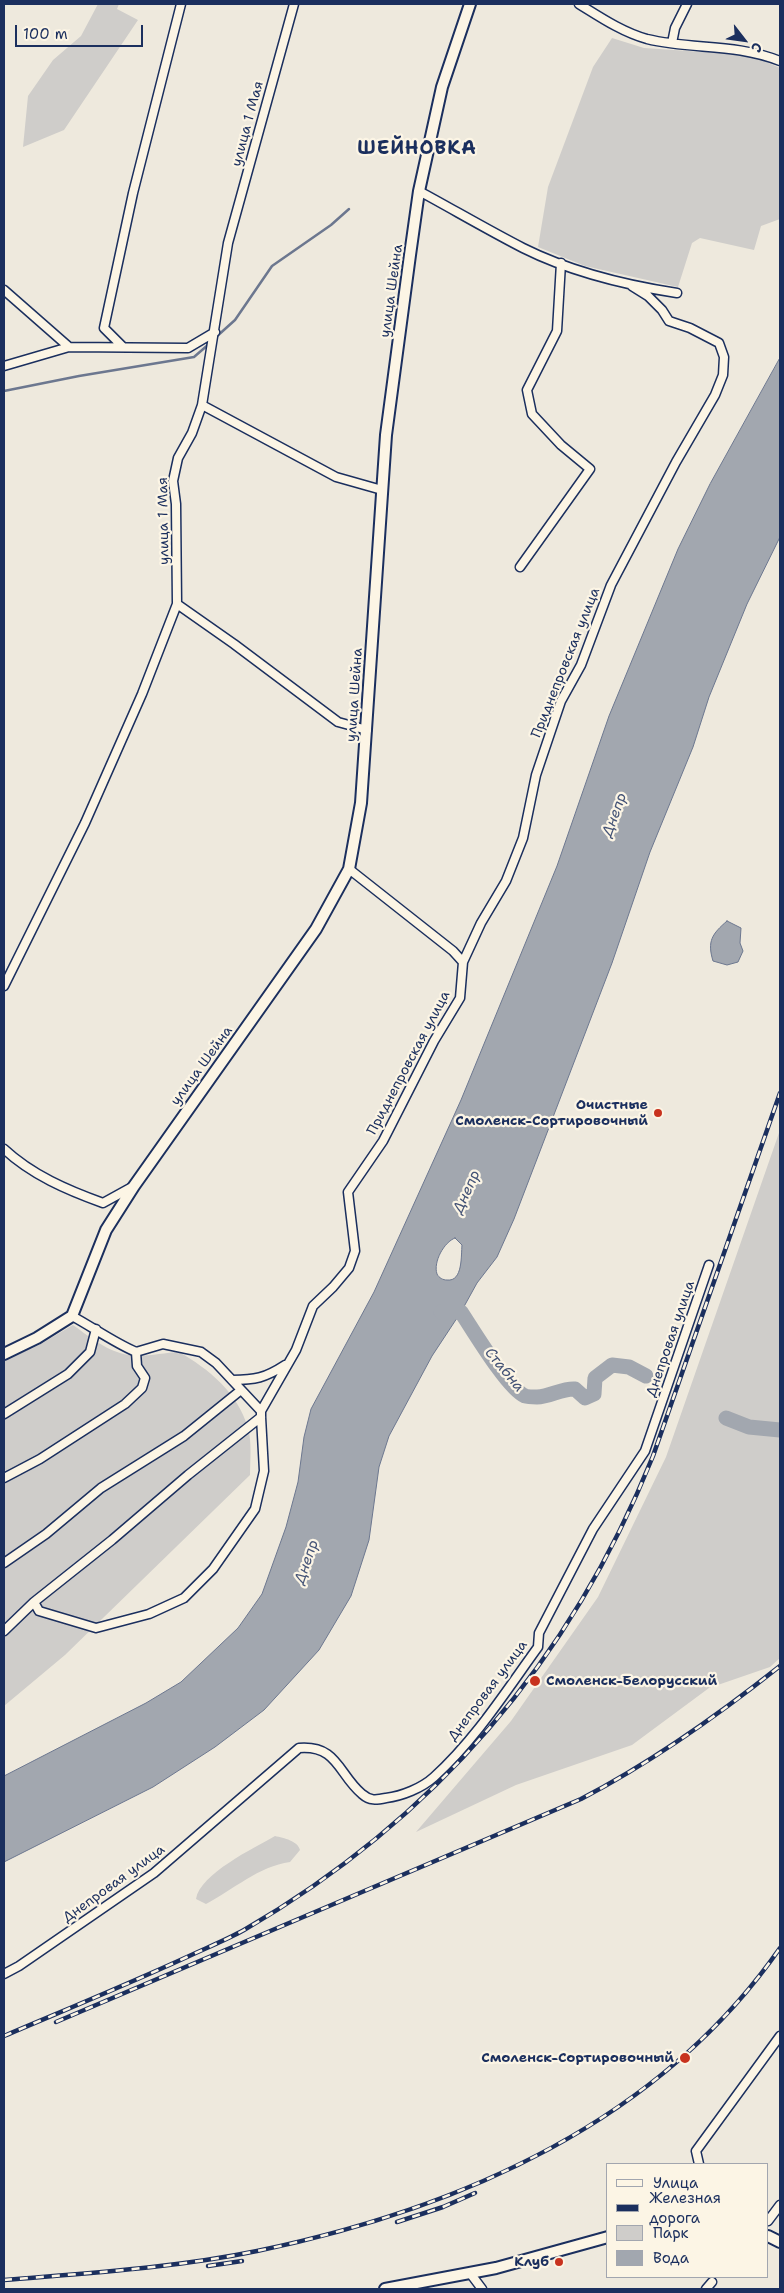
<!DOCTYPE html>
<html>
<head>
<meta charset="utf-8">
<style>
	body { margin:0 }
	#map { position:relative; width:784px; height:2293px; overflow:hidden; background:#eee9dd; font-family:"Shantell Sans",sans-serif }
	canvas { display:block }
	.frame { position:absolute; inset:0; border:5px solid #1b2f5e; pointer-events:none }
	.legend { position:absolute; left:606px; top:2163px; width:162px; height:115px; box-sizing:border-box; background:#fcf5e5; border:1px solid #a2a6af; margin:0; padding:6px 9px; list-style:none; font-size:15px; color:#1b2f5e }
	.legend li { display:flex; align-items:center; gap:10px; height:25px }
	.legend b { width:25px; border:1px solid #a2a6af }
	.north { position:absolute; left:719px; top:15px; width:50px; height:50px; -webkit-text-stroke:4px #fcf5e5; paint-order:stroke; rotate:120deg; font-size:14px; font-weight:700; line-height:20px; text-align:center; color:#1b2f5e }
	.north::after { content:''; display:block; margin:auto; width:18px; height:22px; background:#1b2f5e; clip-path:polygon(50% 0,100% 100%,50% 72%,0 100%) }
	.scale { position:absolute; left:15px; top:25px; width:128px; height:22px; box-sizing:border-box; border:2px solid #1b2f5e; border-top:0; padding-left:6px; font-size:15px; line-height:18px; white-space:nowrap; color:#1b2f5e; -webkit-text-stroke:4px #fcf5e5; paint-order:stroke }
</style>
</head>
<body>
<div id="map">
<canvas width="784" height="2293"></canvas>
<div class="frame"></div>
<ul class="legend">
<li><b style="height:6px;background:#fcf5e5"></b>Улица</li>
<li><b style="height:6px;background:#1b2f5e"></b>Железная дорога</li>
<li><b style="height:14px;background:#cfcdca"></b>Парк</li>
<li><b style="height:14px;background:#a2a7af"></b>Вода</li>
</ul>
<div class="north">С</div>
<div class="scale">100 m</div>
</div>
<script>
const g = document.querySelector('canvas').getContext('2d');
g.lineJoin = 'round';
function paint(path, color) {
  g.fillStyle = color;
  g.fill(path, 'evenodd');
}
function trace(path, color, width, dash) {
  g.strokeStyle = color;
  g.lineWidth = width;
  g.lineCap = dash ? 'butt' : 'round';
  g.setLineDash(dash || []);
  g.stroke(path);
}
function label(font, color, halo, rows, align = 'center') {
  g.font = font + ' "Shantell Sans",sans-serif';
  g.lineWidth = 4.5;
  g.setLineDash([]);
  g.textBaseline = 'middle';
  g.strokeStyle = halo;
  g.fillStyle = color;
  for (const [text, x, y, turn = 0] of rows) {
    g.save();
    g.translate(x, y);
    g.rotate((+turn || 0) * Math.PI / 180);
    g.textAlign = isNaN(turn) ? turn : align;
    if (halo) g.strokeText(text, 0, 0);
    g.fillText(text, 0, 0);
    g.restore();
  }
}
paint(new Path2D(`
	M98 4H119L117 9 138 20 64 130 23 147 28 96 53 60 81 36Z
	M612 38 644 48 719 53 757 58 780 68V219L761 226 754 250 700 238 692 243 678 287 585 266 538 247 548 187 593 67Z
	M780 1130V1658L770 1667 709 1688 632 1745 516 1785 416 1832 511 1721 598 1597 666 1457Z
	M73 1325C87 1335 103 1348 120 1353 138 1359 160 1353 179 1352 209 1369 238 1393 248 1428 252 1442 250 1460 250 1475L65 1655 4 1706V1360L39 1345Z
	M275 1836C284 1838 298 1841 300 1850L290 1862C259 1866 233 1890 206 1904L196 1899C200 1874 254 1848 275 1836Z`), '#cfcdca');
const water = new Path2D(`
	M780 358V537L747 604 709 697 693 747 650 852 612 963 514 1219 497 1257 477 1283 461 1312 432 1356 389 1436 379 1467 369 1540 351 1596 319 1650 264 1710 215 1747 153 1787 4 1862V1776L146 1703 181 1682 238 1628 262 1594 286 1527 298 1482 304 1437 311 1409 374 1292 461 1100 557 866 609 716 678 549 710 484ZM455 1238 462 1245C461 1255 463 1282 447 1280 443 1280 439 1278 437 1274 433 1262 444 1242 455 1238Z
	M727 921 741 928 740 943 743 951 738 962 727 965 713 961C707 941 712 934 727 921Z`);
paint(water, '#a2a7af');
trace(water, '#6c778f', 1);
trace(new Path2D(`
	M215 338 235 320 272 266 331 225 349 209
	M4 391 79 376 194 357 209 344`), '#6c778f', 2.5);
trace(new Path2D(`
	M441 1312H461C473 1330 508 1389 525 1396 528 1397 534 1397 537 1397 550 1397 562 1388 575 1389L585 1398 594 1394 595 1378 612 1365 629 1367 646 1376
	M726 1418 749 1427 780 1430`), '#a2a7af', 15);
const minor = new Path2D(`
	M579 4C600 17 622 32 647 39 693 50 734 43 780 61
	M672 43 675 28 687 4
	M419 191C454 210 488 230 523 248 571 272 625 285 677 293
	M4 290 69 347
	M123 347 104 328 133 193 181 4
	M4 366 69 347 188 348 215 332
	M202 405 336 477 382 490
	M520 567 590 469 561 445 532 414 527 390 557 331 561 263
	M177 604 234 644 338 722 367 730
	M349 869 453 951 463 962
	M4 986 85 823 142 694 177 604 176 504 173 481 178 458 192 433 202 405 228 243 294 4
	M4 1149C32 1175 67 1190 103 1203L132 1187
	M72 1316C94 1328 113 1342 136 1352L163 1344 201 1352 216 1363 261 1411V1417L264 1471 255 1509 213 1569 184 1598 149 1614 96 1628 39 1611 34 1602 112 1540 188 1475 261 1417
	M232 1380C255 1380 265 1378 285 1365
	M261 1411 296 1350 313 1306 333 1287 349 1268 355 1251 348 1192 383 1141 434 1041 460 998 463 962 481 923 506 881 523 838 536 775 561 701 581 665 611 585 676 462 715 395 723 375 724 357 719 343 690 328 669 321 662 310 648 296 632 286
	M4 1414 68 1374 90 1352 96 1329
	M4 1478 40 1459 125 1404 142 1388 145 1378 137 1366 136 1352
	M4 1563 46 1534 101 1488 184 1436 241 1390
	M4 1631 34 1602
	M4 1974 19 1966 154 1873 299 1748C338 1745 338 1774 362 1794 370 1801 376 1800 386 1798 402 1796 422 1788 434 1777 475 1740 506 1691 538 1647L539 1633 593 1529 645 1451 709 1265
	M699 2164 696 2151 780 2036
	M768 2221 780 2205
	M470 2273 482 2289
	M706 2289 712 2282`);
const tertiary = new Path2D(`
	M4 1354 37 1338 72 1316 106 1230 134 1186 316 929 349 869 361 803 386 435 410 255 419 191 442 87 470 4
	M768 2236 780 2242
	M385 2289 496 2268 608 2237`);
trace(minor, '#1b2f5e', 11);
trace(tertiary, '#1b2f5e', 14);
trace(minor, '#fcf5e5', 8);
trace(tertiary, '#fcf5e5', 10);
const rail = new Path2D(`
	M56 2022 581 1799C652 1762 717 1716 780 1666
	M4 2036C65 2010 126 1985 187 1957 206 1948 226 1940 244 1930 435 1819 571 1660 653 1456L780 1093
	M397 2222 443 2207 475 2193
	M208 2266 242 2261
	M4 2280C88 2273 174 2268 257 2251 459 2209 659 2122 780 1948`);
trace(rail, '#1b2f5e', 4.5);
trace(rail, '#fcf5e5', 2.5, [8]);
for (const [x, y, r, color] of [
	[658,1113,5,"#c8321e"],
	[535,1681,6,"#c8321e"],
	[685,2058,6,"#c8321e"],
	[559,2262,5,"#c8321e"]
]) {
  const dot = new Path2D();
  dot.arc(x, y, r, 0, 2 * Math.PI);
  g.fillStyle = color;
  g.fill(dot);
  trace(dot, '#fcf5e5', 2);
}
label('14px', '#1b2f5e', '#fcf5e5', [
	["улица 1 Мая",248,124,-75],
	["улица Шейна",392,291,-82],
	["улица 1 Мая",164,521,-91],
	["Приднепровская улица",566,663,-68],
	["улица Шейна",355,695,-86],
	["Приднепровская улица",409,1063,-62],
	["улица Шейна",202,1066,-54],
	["Днепровая улица",671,1339,-71],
	["Днепровая улица",488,1691,-53],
	["Днепровая улица",114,1884,-36]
]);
label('bold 14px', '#1b2f5e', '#fcf5e5', [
	["Очистные",648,1105],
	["Смоленск-Сортировочный",648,1121],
	["Смоленск-Белорусский",546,1681,"left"],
	["Смоленск-Сортировочный",674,2058],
	["Клуб",549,2262]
], 'right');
label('italic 15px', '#445376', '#fcf5e5', [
	["Днепр",615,815,-70],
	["Днепр",467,1192,-66],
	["Стабна",504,1370,50],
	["Днепр",307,1562,-71]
]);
g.letterSpacing = '1px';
label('bold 19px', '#1b2f5e', '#fcf5e5', [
	["ШЕЙНОВКА",417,149]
]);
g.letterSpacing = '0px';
</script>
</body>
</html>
